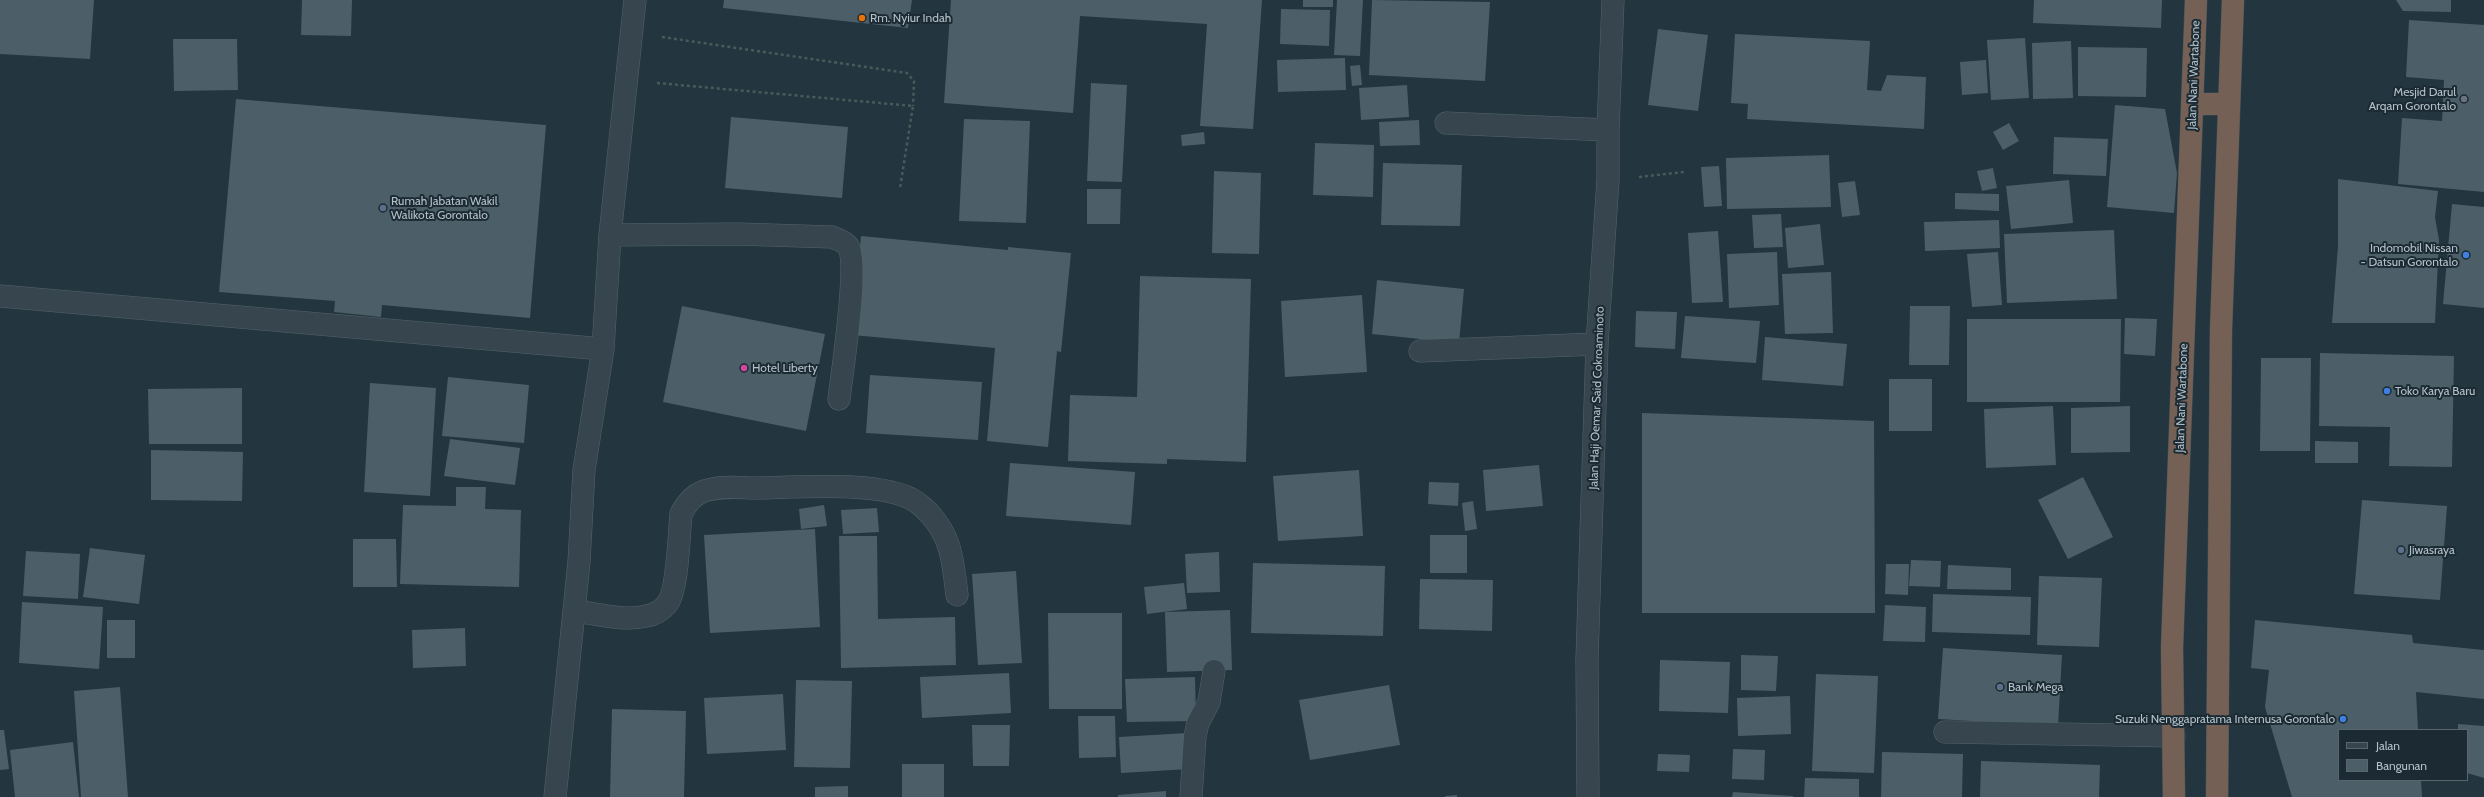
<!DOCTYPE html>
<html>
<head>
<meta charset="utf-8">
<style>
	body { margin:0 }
	#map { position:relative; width:2484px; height:797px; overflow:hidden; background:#23353e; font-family:Cabin,sans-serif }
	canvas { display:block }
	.legend { position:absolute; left:2338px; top:729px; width:130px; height:52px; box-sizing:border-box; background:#1c2b33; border:1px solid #58676f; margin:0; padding:5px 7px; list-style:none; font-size:12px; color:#b3c0c9 }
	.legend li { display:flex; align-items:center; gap:8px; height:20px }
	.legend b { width:20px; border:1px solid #58676f }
</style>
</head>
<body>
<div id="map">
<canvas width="2484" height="797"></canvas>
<ul class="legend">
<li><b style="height:5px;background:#37464e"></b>Jalan</li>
<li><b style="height:11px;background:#4c5f69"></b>Bangunan</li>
</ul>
</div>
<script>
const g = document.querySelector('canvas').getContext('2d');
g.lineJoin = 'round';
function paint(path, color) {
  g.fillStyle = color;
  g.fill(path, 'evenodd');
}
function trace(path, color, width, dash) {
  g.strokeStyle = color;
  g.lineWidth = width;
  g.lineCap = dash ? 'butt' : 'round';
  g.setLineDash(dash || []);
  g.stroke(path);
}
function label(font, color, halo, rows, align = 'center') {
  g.font = font + ' Cabin,sans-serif';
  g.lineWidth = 4;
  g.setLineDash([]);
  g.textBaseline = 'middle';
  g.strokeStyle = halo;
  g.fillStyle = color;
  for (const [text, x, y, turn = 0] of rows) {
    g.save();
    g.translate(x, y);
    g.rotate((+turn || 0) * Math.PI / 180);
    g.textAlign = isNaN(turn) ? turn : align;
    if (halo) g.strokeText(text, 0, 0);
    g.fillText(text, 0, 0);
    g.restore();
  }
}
paint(new Path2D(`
	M0 0H94L90 59 0 54Z
	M302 0H352L351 36 301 35Z
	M724 0H912L908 28 723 8Z
	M951 0H1262L1253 129 1200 126 1207 24 1080 16 1073 113 944 103Z
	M1303 0H1333V7H1303Z
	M1337 0H1363L1360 56 1334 55Z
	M1372 0 1490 2 1485 81 1369 75Z
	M2034 0H2162L2161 28 2033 23Z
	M2396 0H2451V12L2403 11Z
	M1281 9 1330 10 1329 46 1280 44Z
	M2409 20 2484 25V192L2398 184 2402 118 2442 121 2444 80 2406 77Z
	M1658 29 1708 35 1698 111 1648 105Z
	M1735 34 1870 41 1867 90 1881 91 1887 75 1926 77 1924 129 1747 119 1748 104 1731 103Z
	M2025 38 2029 98 1991 100 1987 40Z
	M173 39H237L238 90 174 91Z
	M2071 41 2073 98 2033 99 2032 43Z
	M2078 47 2147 48 2146 97 2078 96Z
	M1345 58 1346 90 1278 92 1277 60Z
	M1986 60 1988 93 1962 95 1960 62Z
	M1360 65 1362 85 1352 86 1350 66Z
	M1091 83 1127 85 1122 182 1087 181Z
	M1407 85 1409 117 1361 120 1359 88Z
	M236 99 546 125 530 318 382 305 381 317 334 312 335 301 219 292Z
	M2115 105 2165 109 2177 173 2174 213 2107 207Z
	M731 117 848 127 842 198 725 188Z
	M964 119 1030 121 1026 223 959 221Z
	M1419 120 1420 145 1380 146 1379 122Z
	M2009 123 2019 141 2003 150 1993 132Z
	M1204 132 1205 144 1182 146 1181 135Z
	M2054 137 2108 139 2106 176 2053 174Z
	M1315 143 1374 145 1373 197 1313 195Z
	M1829 155 1831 207 1727 209 1726 158Z
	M1383 163 1462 165 1460 226 1381 225Z
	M1719 166 1722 206 1704 207 1701 167Z
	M1993 168 1997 188 1982 191 1977 171Z
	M1214 171 1261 173 1259 254 1212 253Z
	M2338 179 2438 191 2435 217 2439 240 2435 323H2332L2338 246Z
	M2069 180 2073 223 2011 229 2006 186Z
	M1855 181 1860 215 1842 217 1838 183Z
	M1087 189H1121L1120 224H1087Z
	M1955 193 1999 194V211L1955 209Z
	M2452 204 2484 207V308L2443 304Z
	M1781 214 1783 247 1754 248 1752 215Z
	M1999 220 2000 248 1925 251 1924 222Z
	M1820 224 1824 265 1788 268 1785 228Z
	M2114 230 2117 299 2007 303 2004 234Z
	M1718 231 1723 302 1692 303 1688 233Z
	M861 236 1008 250V247L1071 253 1061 352 1057 351 1048 447 987 441 995 348 852 335Z
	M1777 252 1779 305 1729 308 1727 254Z
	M1998 252 2002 305 1972 307 1967 254Z
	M1831 272 1833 333 1785 334 1782 274Z
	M1140 276 1251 279 1246 462 1167 459V464L1068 461 1070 395 1137 397Z
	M1377 280 1464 289 1459 343 1372 334Z
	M1362 295 1367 372 1285 377 1281 301Z
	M682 306 825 334 806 431 663 402Z
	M1910 306H1950L1949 365H1909Z
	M1636 311 1677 312 1675 349 1635 347Z
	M1685 316 1760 321 1756 363 1681 358Z
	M2125 318 2157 319 2155 356 2124 354Z
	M1967 319H2121L2120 402H1967Z
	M1765 337 1847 344 1843 386 1762 380Z
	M2320 353 2454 356 2452 467 2389 466 2390 427 2319 426Z
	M2261 358H2311L2310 451H2260Z
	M870 375 982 382 978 440 866 433Z
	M448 377 529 385 524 443 442 436Z
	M1889 379H1932V431H1889Z
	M370 383 436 388 430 496 364 492Z
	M242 388V444H149L148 389Z
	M2053 406 2056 465 1986 468 1984 409Z
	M2130 406V452L2071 453V408Z
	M1642 413 1874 421 1875 613H1642Z
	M450 439 520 448 515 485 444 476Z
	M2315 441 2358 442V463H2315Z
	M151 450 243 452 242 501 151 500Z
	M1010 463 1135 472 1131 525 1006 516Z
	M1539 465 1543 506 1486 511 1483 470Z
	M1359 470 1363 536 1278 541 1273 476Z
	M2083 477 2113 537 2068 559 2038 500Z
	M1429 482 1459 483 1458 506 1428 504Z
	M456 487H486L485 509 521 510 519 587 400 584 403 505 456 506Z
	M2362 500 2447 506 2440 600 2354 594Z
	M1473 501 1477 529 1465 531 1462 503Z
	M824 505 827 526 801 529 799 509Z
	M877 508 879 532 843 534 841 510Z
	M815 529 820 627 710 633 704 535Z
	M1430 535H1467V573H1430Z
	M839 536H877L878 619 955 617 956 665 841 668Z
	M353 539H396L397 587H353Z
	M90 548 145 555 139 604 83 597Z
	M26 551 80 554 78 599 23 596Z
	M1219 552 1220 592 1187 593 1185 554Z
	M1911 560 1941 561 1940 587 1909 586Z
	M1253 563 1385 566 1383 636 1251 633Z
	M1886 564H1909L1908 595 1885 594Z
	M1948 565 2011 568V590L1947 589Z
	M1016 571 1022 663 978 665 972 574Z
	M2039 576 2102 578 2099 647 2037 645Z
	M1420 579 1493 580 1492 631 1419 629Z
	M1184 583 1187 609 1147 614 1144 587Z
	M1933 594 2031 597 2030 635 1932 632Z
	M22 602 103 607 99 669 19 663Z
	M1885 605 1926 607 1925 642 1883 641Z
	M1230 610 1232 670 1167 672 1165 612Z
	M1048 613H1122V709H1049Z
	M107 620H135V658H107Z
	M2255 620 2412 635 2413 643 2484 650V699L2416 692 2418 730H2339V780H2421L2422 797H2292L2265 707 2269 670 2251 668Z
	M465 628 466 666 413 668 412 630Z
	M1943 648 2062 655 2058 726 1938 719Z
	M1741 655 1778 656 1776 691 1741 690Z
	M1660 660 1730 662 1728 713 1659 711Z
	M1009 673 1011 713 922 718 920 677Z
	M1816 674 1878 676 1874 773 1812 771Z
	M1195 677 1196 721 1127 722 1125 679Z
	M796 680 852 681 850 768 794 767Z
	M1389 685 1400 745 1310 760 1299 700Z
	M120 687 128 797H81L74 691Z
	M783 694 786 750 707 754 704 698Z
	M1790 696 1791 734 1738 736 1737 698Z
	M612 709 686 711 684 797H610Z
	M1078 716H1115L1116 757 1079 758Z
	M2458 724 2484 726V778L2467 773V730H2458Z
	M972 725H1010L1009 766H973Z
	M0 730H4L9 769 0 770Z
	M1187 733 1189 769 1121 773 1119 737Z
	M73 742 79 797H15L10 750Z
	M1733 749 1765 750 1764 780 1732 779Z
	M1882 752 1963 754 1962 797H1881Z
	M1658 754 1690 755 1689 772 1657 771Z
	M1981 761 2100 765 2099 797H1980Z
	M902 764H944V797H902Z
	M1805 778 1859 779V797H1804Z
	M848 786V797H815V787Z
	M1166 791V797H1118V795Z
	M1733 792 1793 796V797H1732Z
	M1457 795V797H1445V796Z`), '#4c5f69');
const minor = new Path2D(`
	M1446 123 1608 130
	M610 235 738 234 832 237C837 239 844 241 848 246 859 264 842 373 839 399
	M0 296 603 349
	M1420 351 1597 344
	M574 611C596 613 624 622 646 616 654 615 662 610 667 604 678 591 679 533 681 514 686 504 693 495 704 491 721 485 742 488 759 488 798 487 872 482 907 497 914 499 924 508 929 513 952 538 953 562 957 595
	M1945 732 2174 736
	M555 797 579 562 584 470 603 349 610 235 635 0
	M1191 797 1195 736 1198 723 1209 702 1214 671
	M1588 797 1587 659 1597 344 1608 180V130L1613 0`);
const highway = new Path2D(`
	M2192 104H2229
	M2174 797 2172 648 2196 0
	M2217 797 2221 330 2233 0`);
trace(minor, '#55636c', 23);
trace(highway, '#425059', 23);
trace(new Path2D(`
	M662 37 907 73 914 81 913 106
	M657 83 913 106 900 188
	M1639 177 1684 172`), '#455d5a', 2.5, [3, 3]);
trace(minor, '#37464e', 22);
trace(highway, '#746054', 22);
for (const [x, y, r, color] of [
	[862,18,4,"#e8710a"],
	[2464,99,4,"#6b7280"],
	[383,208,4,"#5c6f8a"],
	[2466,255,4,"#3f7fe0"],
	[744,368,4,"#d1479c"],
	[2387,391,4,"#3f7fe0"],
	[2401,550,4,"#5c6f8a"],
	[2000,687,4,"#5c6f8a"],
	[2343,719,4,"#3f7fe0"]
]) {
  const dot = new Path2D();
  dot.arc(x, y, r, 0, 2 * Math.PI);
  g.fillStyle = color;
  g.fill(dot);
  trace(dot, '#1c2b33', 1.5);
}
label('12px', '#b3c0c9', '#1c2b33', [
	["Rm. Nyiur Indah",870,18],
	["Mesjid Darul",2456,92,"right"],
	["Arqam Gorontalo",2456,106,"right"],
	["Rumah Jabatan Wakil",391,201],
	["Walikota Gorontalo",391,215],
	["Indomobil Nissan",2458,248,"right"],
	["- Datsun Gorontalo",2458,262,"right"],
	["Hotel Liberty",752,368],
	["Toko Karya Baru",2395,391],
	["Jiwasraya",2409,550],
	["Bank Mega",2008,687],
	["Suzuki Nenggapratama Internusa Gorontalo",2335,719,"right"]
], 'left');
label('12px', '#b3c0c9', '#1c2b33', [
	["Jalan Nani Wartabone",2194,75,-88],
	["Jalan Haji Oemar Said Cokroaminoto",1597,398,-88],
	["Jalan Nani Wartabone",2182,398,-88]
]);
</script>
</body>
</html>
